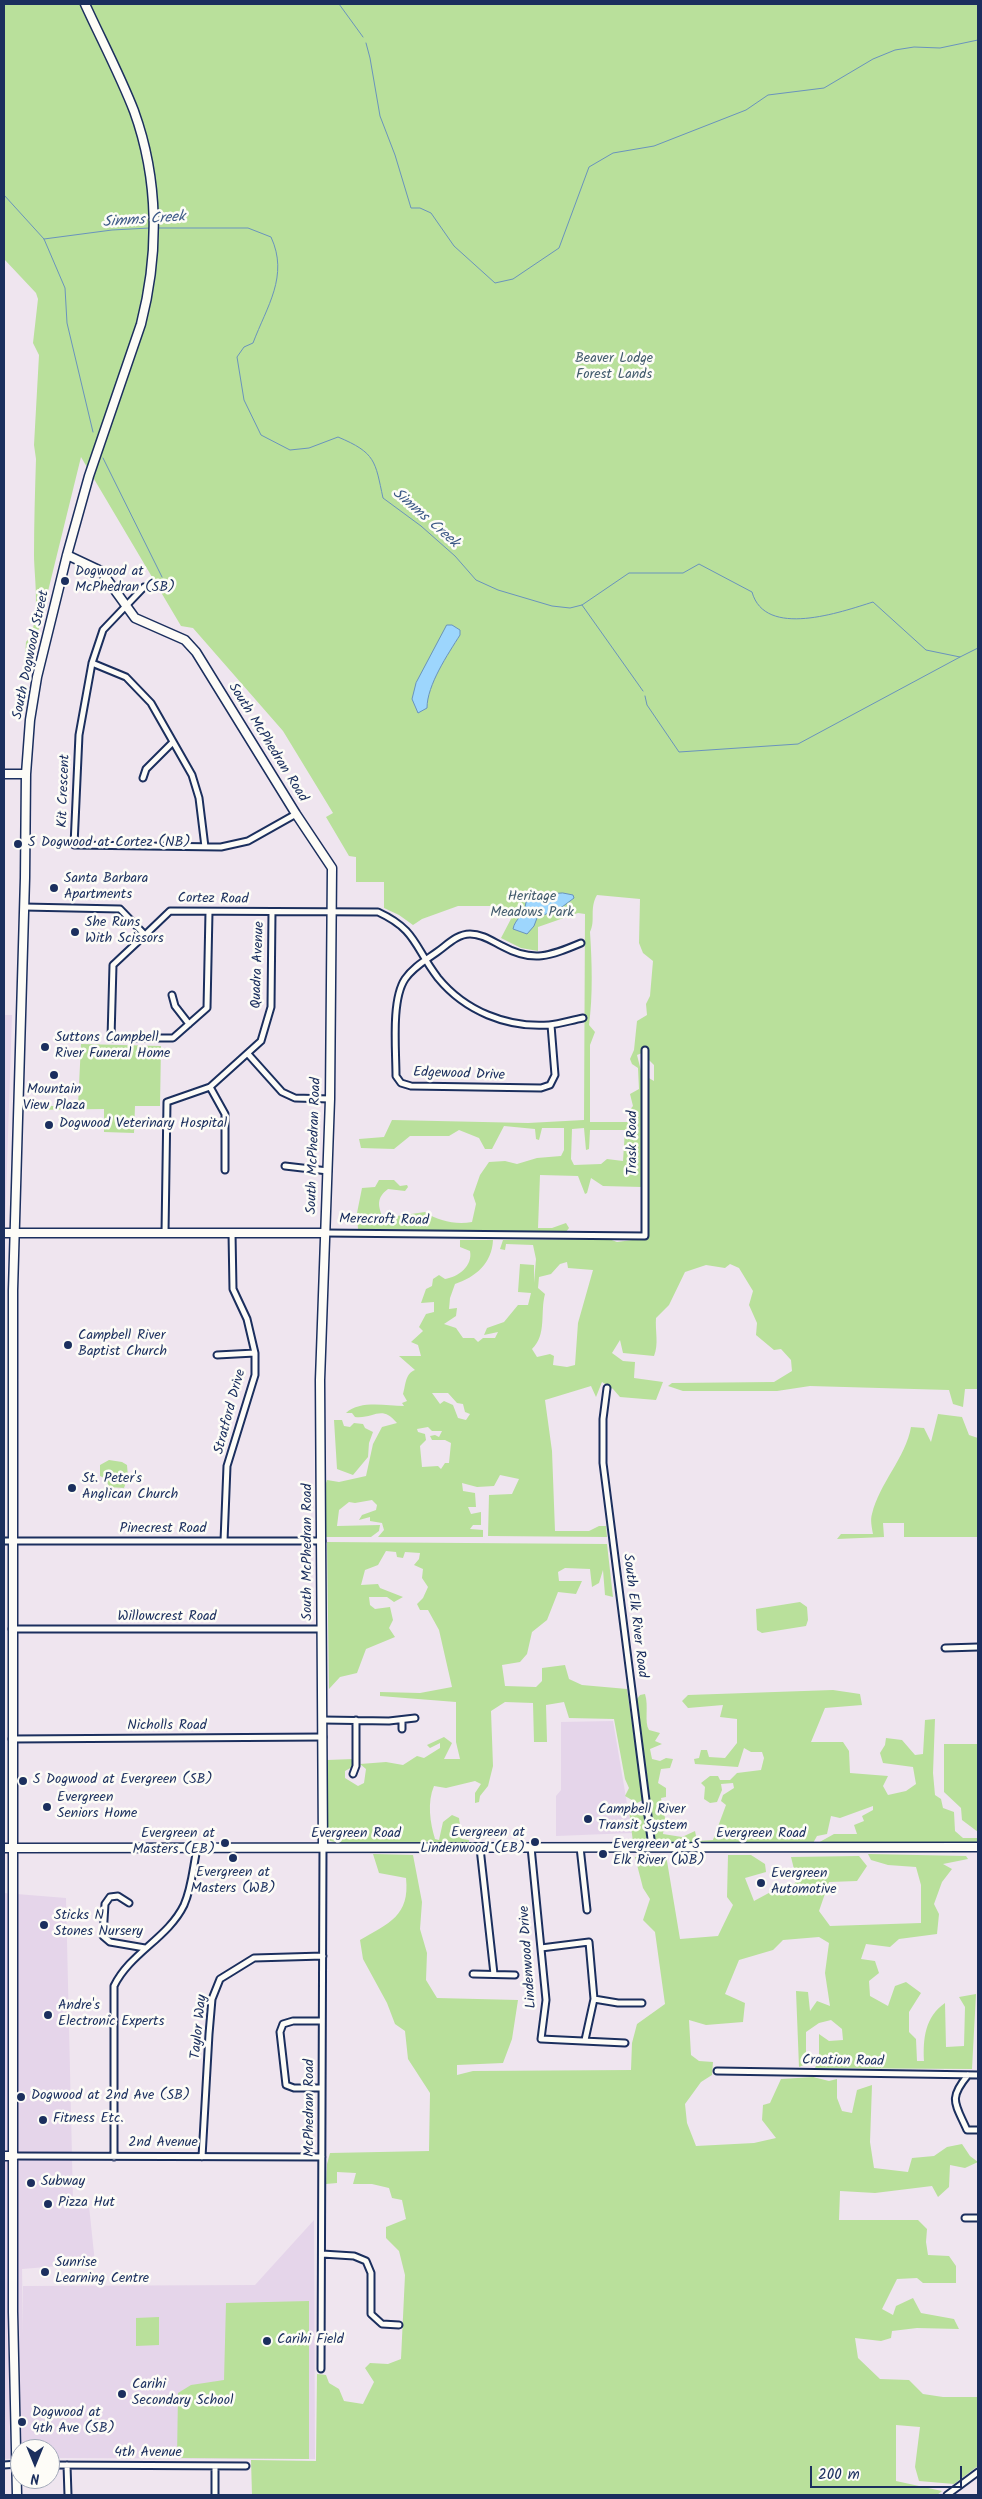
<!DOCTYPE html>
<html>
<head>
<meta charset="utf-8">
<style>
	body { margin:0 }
	#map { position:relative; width:982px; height:2499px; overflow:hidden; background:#efe5ef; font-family:Kalam,sans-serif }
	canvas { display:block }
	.frame { position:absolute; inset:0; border:5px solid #1b2f5e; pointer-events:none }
	.north { position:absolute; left:10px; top:2439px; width:50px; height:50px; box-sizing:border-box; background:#fdfcf7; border:1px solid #a3aaba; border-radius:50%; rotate:180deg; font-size:14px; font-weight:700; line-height:20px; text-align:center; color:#1b2f5e }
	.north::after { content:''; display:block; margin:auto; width:18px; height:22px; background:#1b2f5e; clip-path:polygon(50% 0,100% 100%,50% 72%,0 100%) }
	.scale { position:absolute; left:810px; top:2466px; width:152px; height:22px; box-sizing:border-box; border:2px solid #1b2f5e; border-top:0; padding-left:6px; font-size:15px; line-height:18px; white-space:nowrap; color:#1b2f5e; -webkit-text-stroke:4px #fdfcf7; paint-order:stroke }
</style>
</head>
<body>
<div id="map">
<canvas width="982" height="2499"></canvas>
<div class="frame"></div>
<div class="north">N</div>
<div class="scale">200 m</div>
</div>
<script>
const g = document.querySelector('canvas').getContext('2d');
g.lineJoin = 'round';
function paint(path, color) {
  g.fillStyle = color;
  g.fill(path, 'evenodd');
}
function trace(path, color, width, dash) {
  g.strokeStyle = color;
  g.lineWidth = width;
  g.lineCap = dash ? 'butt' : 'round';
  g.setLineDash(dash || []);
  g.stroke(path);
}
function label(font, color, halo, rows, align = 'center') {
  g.font = font + ' Kalam,sans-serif';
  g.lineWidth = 5;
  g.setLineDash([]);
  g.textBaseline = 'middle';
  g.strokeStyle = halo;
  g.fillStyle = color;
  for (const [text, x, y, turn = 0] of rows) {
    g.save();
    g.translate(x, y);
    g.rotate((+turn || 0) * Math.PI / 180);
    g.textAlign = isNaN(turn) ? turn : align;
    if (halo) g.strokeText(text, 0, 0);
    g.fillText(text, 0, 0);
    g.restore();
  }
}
paint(new Path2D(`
	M4 1015H12L5 1226H4Z
	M613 1721 632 1833 556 1836V1796L561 1790V1722Z
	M4 1893 66 1898 73 2200 89 2206 95 2263 22 2269 23 2335V2286L255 2285 314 2220 315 2459 50 2458V2449H20V2458L4 2459Z`), '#e5d5ea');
paint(new Path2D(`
	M4 4H978V1389H965L963 1407 953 1404 949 1390 810 1386 777 1391H683L668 1386 672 1383 774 1382 792 1371 791 1360 781 1349 774 1350 756 1335 757 1323 749 1305 753 1291 739 1268 730 1264 725 1268 706 1265 685 1272 669 1305 656 1318C655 1331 659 1344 654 1356L623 1353 620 1340 612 1353 623 1361 635 1362 634 1378 663 1382 656 1400 620 1397 613 1389 602 1382 596 1397 591 1386 545 1400 552 1451 555 1531H589L599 1526H606L607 1537 488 1536 489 1495 512 1494 519 1479 500 1475 494 1486 477 1487 462 1483 463 1491 475 1493 476 1507H468L471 1514 481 1512V1525H473L470 1529 483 1530V1537H378L384 1530 382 1523 370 1521V1517L359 1520 362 1515 376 1510 377 1505 372 1500 355 1503 349 1502 339 1510 337 1526 380 1525 379 1531 371 1537H324V1489L327 1480 339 1482 366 1476 373 1444 382 1427 397 1423C381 1404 375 1419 355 1417L352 1413H346C360 1400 386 1406 404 1406L402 1403 407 1401 403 1394C406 1384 405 1374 415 1370L399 1356H421L418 1345 411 1342 423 1331 419 1327 426 1314 434 1312V1302L421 1303 426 1289 432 1286 433 1279 439 1275 445 1279C458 1277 473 1266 470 1251L460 1247V1240H493C492 1263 476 1277 455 1284L450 1298 449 1309 457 1308 456 1316 444 1324 456 1328 463 1338H474L478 1342 483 1338H495L498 1332 484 1335 487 1328 504 1322 518 1305H528L531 1293 518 1292 520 1264 534 1265V1283L536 1259 533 1245 506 1244 505 1250 500 1249 503 1240 609 1239 617 1242 647 1238 649 1229 647 1077 654 1081V1065L642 1053 637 1055 641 1071 642 1187 603 1186 591 1178 587 1193 585 1194 578 1176 540 1175 538 1228H552L566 1223 569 1228 566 1232 358 1229 357 1213 362 1188 375 1187 379 1180H394L400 1186 407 1185 408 1187 405 1191 388 1189C376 1198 378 1206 383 1218L425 1212C438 1221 456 1225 472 1222L476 1204 473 1195 480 1175 489 1162 505 1161 517 1164 537 1158 561 1156 564 1150V1128H542L539 1140 536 1139 535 1129 504 1126 492 1149H485L479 1138 459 1130 449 1136H410L394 1149 361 1148 359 1139 384 1137 392 1120 528 1123 584 1120 585 914 578 913 538 927V951L521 948 501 938 513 915 493 906H458L422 919 413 925 399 915 384 908V882H356V857L349 856 326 817 333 813 283 731 193 628 181 626 81 457 36 640 31 673 29 674 25 657 26 642C42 625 34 577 34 555 34 523 35 491 36 459L34 445 39 355 33 343 38 299 36 293 4 259ZM597 895 640 899 639 943 643 953 653 961 650 996 646 1004 647 1015 637 1021 634 1050 630 1059 632 1064 638 1068 639 1089 630 1094 633 1106 628 1112 632 1118 631 1122H590V1045L595 1032 589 1025C593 995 592 963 590 932 596 920 589 909 597 895ZM584 1128 586 1150 589 1149 590 1130H625L623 1161 607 1159 601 1164 574 1165 571 1159 572 1129ZM567 1262 568 1268 593 1270 578 1323 575 1365 567 1367 553 1365 554 1356 550 1354 537 1357 532 1349C547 1335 540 1312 545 1294L538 1288 539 1277 551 1274 560 1264ZM432 1393H448L457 1403 463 1404 465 1412 470 1414 466 1420 458 1418 453 1405 444 1401 440 1404ZM428 1427 432 1431H442L439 1437 435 1435 430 1436 432 1440H445L451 1443 449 1463H445L441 1469 438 1466 422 1467 420 1446 426 1440 425 1434 418 1432 417 1429Z
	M81 1044 161 1046 160 1106H135L134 1133 104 1132V1109L29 1110 30 1106H78Z
	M938 1414 962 1417 969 1435 978 1438V1537H904V1523H883L884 1537 837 1539 841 1534H873C872 1528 870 1520 872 1514 879 1484 906 1457 911 1427L924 1428 931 1442Z
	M334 1420H342L344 1426 350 1427 354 1423 363 1424 365 1428 373 1432 369 1443 368 1457 353 1475 337 1469Z
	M109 1460 122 1462 127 1465 128 1477 124 1488 109 1487 106 1479 100 1476V1465Z
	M327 1542 607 1544 613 1597 605 1595 603 1570 599 1583 592 1587 590 1569 565 1568 558 1572 559 1581H582L576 1594 558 1592 547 1620 532 1632 527 1654 520 1662 502 1665 505 1686 536 1687 542 1681V1668L565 1665 569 1679 582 1685 627 1689 643 1800 637 1803 625 1796 629 1788 625 1779 614 1719 569 1718 564 1702 546 1705 547 1742H534L533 1703 505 1702 491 1711 493 1766 488 1786 480 1796 479 1802 475 1803V1793L481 1784 475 1781 446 1788 434 1786C427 1802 430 1823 435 1839L439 1840 443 1822 452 1815 459 1818 462 1839 469 1840V1844H343L330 1841 328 1834 327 1760 354 1759V1766L345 1771V1778L358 1786 364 1783 366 1769 360 1764 386 1762 403 1765 417 1756 424 1758 440 1748V1743L430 1748 427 1745 444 1737 452 1743 444 1759H460L456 1742V1702L380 1696V1692L420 1693 452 1687 439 1630 428 1610H420L417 1604 423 1598 428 1587 422 1578 423 1569 414 1565 419 1559 420 1553 405 1552 403 1558 397 1557 396 1552 386 1551 378 1565 365 1570 361 1585 378 1584 380 1588 403 1597 394 1602 387 1597H369L370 1605 375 1609 390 1607 393 1620 389 1628 395 1637 366 1649 357 1673 340 1677 329 1689Z
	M800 1602 807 1607 808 1620 806 1626 762 1633 757 1630 756 1609Z
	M833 1690 860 1694 862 1705 825 1708 811 1742H843L849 1751 850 1773 888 1776 883 1786 888 1795 906 1791 916 1784 913 1767 883 1763 880 1753 885 1745 886 1738 902 1740 915 1755 923 1754 925 1720 935 1719 933 1773 935 1795 941 1799 943 1808 954 1812 955 1831 963 1838H978V1844H816L834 1834H857L854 1825 864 1821 862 1816 873 1810V1806L840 1818 831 1816 827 1834 817 1836 812 1845H656L637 1699 640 1695 645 1694C649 1706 644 1722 649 1730L660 1733 655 1741 662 1744 650 1749 652 1759 660 1761 666 1758 673 1759 670 1768 661 1769 658 1783 666 1788V1797L661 1798 665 1818 663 1834 682 1837 695 1831 697 1841 713 1840 726 1805 721 1801 723 1795 734 1788 733 1783 721 1784 722 1790 717 1802 710 1803 704 1799 705 1787 701 1783 710 1776H718L720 1780H730L737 1773 761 1770 764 1758 762 1752H751L744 1748 738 1767 695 1764 694 1759 699 1758 701 1750H707L709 1757 725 1758 737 1743V1719L720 1717 723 1705 688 1708 682 1701 688 1695Z
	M944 1744H978V1832L962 1820 961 1808 944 1792Z
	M643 1808 647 1841 633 1842 629 1811Z
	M373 1854 413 1855 422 1902 420 1929 427 1953 426 1980 437 1998 518 2000 512 2039 503 2063 457 2065V2075L473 2071 631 2070 632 2043 637 2024 665 2004 655 1932 643 1920 650 1899 643 1888 635 1857 666 1855 680 1939 718 1936 733 1905 727 1897 728 1855H751L765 1864 766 1872 745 1878 754 1901 778 1888 789 1889 797 1881 791 1857 859 1856 867 1866 857 1881 829 1882 819 1911 830 1926 921 1923V1885L916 1867 888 1865 871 1860 868 1854 966 1856 968 1859 943 1864 952 1869 942 1882 934 1904 939 1914 937 1934 899 1939 890 1947 866 1944 861 1959 875 1961 879 1973 869 1981 870 1996 888 2006 895 1986 906 1982 921 1993 909 2012V2032L916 2039 917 2061H924C923 2038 925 2017 945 2003L946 2047 964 2046 965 2007 959 1997 976 1994 972 2069 815 2068 819 2059V2034L829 2041 843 2040 842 2029 831 2020 819 2023 806 2032V2064L799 2067 796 1991 808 1992 810 2011 817 2001 830 2006 825 1973 829 1943 819 1937 783 1940 773 1950 739 1960 725 1994 745 2003 743 2022 706 2025 689 2020 691 2055 699 2061 713 2062 712 2075 701 2082 685 2104 687 2123 696 2146 754 2143 776 2138 762 2120 763 2105 770 2103 781 2079 813 2077 829 2081 837 2079V2098L842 2111 852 2113 857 2090 872 2085 870 2142 874 2168 908 2172 912 2158 934 2156 947 2147 962 2144 970 2156 978 2162 965 2168 950 2165 949 2187 938 2197 932 2186 875 2193 840 2191 839 2220H918L927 2229 926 2242 928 2255 949 2256 956 2266V2283H923L917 2278 897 2279 882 2309 893 2315 896 2306 913 2298 921 2313 954 2319 959 2329 917 2328 892 2331 891 2338 881 2341 855 2338 858 2358 880 2379 909 2380 923 2394 943 2397H978V2466L954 2484 919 2481 915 2467 920 2427 896 2425V2481L942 2491 937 2495H252L251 2460 316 2461 317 2374 326 2375 329 2383 339 2389 344 2401 363 2404 374 2382 365 2368 370 2363 388 2364 401 2359 405 2275 399 2251 386 2238V2227L406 2219 402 2200 392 2198 389 2188 372 2184H353L356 2173 337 2172V2183L326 2184 327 2164 330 2153 429 2151 430 2093 408 2059 405 2031 395 2024 387 2003 363 1959 360 1940C389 1923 410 1916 406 1878L379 1873Z
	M309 2301V2459L177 2458 178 2393 191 2385 224 2380 226 2303Z
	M159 2317V2345L136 2346V2318Z`), '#b9e09b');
const water = new Path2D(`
	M447 625H452L460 630V635C448 654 427 685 427 708L418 713 412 699 416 683Z
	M563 893 573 895 574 898 562 907 537 918 534 926 527 934 513 929C515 918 525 916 526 902L537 895Z`);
paint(water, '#9dd6fd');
trace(water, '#6993bd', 1);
trace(new Path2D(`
	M339 4 363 37
	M366 43 370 58 380 116 395 155 411 208H420L431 213 454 246 495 283 513 279 559 248 589 167 613 153 654 146 746 110 768 95 824 88 873 59 895 50 914 47 940 48 978 40
	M4 195 44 239 65 288 67 323 93 432
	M157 228H248L271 237C289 276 267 306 253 343L244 347 237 357 244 400 261 435 290 450 309 448 338 437C376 453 375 461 383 498L421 526 455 556 476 580 498 590 552 606 570 608 582 605 629 573H683L699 564 752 592C765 639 841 612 873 602L926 650 960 657 978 648
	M44 239 112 230 150 228
	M103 458 162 577
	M582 605 643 691
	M645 696 647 705 679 752 798 744 960 657`), '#6993bd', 1);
const street = new Path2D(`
	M144 587 103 630 92 663 79 735 74 845 221 847 248 841 296 814
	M92 663 126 677 151 703 192 775 199 798 205 847
	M143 778 146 769 173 742
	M24 907 120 909 145 935 170 911 378 912C417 930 414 947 438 978 465 1011 507 1028 549 1025 560 1024 572 1020 583 1018
	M145 935 113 965 111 1038H173L207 1008 209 912
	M172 995 175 1006 189 1024
	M551 1025 555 1075 550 1085 541 1088 411 1086 401 1083 396 1076C396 1050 391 1000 405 979 413 967 426 960 437 952 447 945 457 934 470 934 482 934 492 941 502 946 533 963 550 956 581 943
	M248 1054 282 1092 295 1098 330 1099
	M210 1087 225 1114V1170
	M285 1166 328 1171
	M165 1233 167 1102 210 1087 261 1041 271 1007 272 912
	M324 1233 645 1236V1050
	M217 1355 255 1353
	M607 1388 603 1419V1463L652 1847
	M4 1541H322
	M224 1541 227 1466 255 1375V1353L247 1319 233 1289 232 1233
	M12 1629H322
	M945 1648 978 1647
	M323 1720 389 1721 415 1718
	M402 1729V1720
	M12 1739 323 1737
	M353 1774 356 1766V1720
	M531 1847 546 2000 541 2039 625 2043
	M580 1847 587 1910
	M480 1848 494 1974
	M129 1903 118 1896 110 1897 105 1904 103 1936 110 1942 145 1948
	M541 1948 589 1942 594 1999 585 2040
	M473 1974 515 1975
	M594 1999 618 2003H642
	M717 2071 978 2075
	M968 2075C948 2099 955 2103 967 2130H978
	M322 2088H294L286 2085 280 2032 283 2024 293 2021H322
	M14 2156 322 2157
	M114 2157V1986C130 1953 168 1938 184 1905 192 1887 193 1867 197 1849
	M202 2157 209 2034 212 1999 220 1979 254 1958 323 1956
	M965 2218H978
	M322 2254 354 2256 366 2261 371 2273V2314L382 2324 399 2325
	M321 2369 323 1848
	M4 2465 18 2464
	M50 2465 246 2466
	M67 2465 68 2495
	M215 2466V2495
	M947 2495 978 2472`);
const secondary = new Path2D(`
	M67 555 101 571 135 618 185 640 196 652 296 814 332 868 330 1099 320 1380 323 1848
	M4 774H26
	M4 1233H324
	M4 1848 978 1847
	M4 2156H14
	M17 2495 13 2312V1290L25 878 26 774 30 720 37 677 67 555 89 476 141 324C159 254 159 180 134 111 120 75 101 39 85 4`);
trace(street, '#1b2f5e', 9);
trace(secondary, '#1b2f5e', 11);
trace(street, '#fdfcf7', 5);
trace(secondary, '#fdfcf7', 8);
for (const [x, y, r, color] of [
	[65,581,5,"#1b2f5e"],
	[18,844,5,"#1b2f5e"],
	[54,888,5,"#1b2f5e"],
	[75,932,5,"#1b2f5e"],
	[45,1047,5,"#1b2f5e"],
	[54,1075,5,"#1b2f5e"],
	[49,1125,5,"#1b2f5e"],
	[68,1345,5,"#1b2f5e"],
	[72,1488,5,"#1b2f5e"],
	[23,1781,5,"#1b2f5e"],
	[47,1807,5,"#1b2f5e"],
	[588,1819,5,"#1b2f5e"],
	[535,1842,5,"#1b2f5e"],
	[225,1843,5,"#1b2f5e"],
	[603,1854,5,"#1b2f5e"],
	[233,1858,5,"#1b2f5e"],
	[761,1883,5,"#1b2f5e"],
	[44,1925,5,"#1b2f5e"],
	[48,2015,5,"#1b2f5e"],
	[21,2097,5,"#1b2f5e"],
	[43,2120,5,"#1b2f5e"],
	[31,2183,5,"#1b2f5e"],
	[48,2204,5,"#1b2f5e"],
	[45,2272,5,"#1b2f5e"],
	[267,2341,5,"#1b2f5e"],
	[122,2394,5,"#1b2f5e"],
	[22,2422,5,"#1b2f5e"]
]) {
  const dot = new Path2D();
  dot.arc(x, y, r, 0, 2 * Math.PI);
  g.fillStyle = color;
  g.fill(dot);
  trace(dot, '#fdfcf7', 2);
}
label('14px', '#425b6d', '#fdfcf7', [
	["Beaver Lodge",614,360],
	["Forest Lands",614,376],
	["Heritage",532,898],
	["Meadows Park",532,914]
]);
label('14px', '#1b2f5e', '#fdfcf7', [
	["Dogwood at",75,573],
	["McPhedran (SB)",75,589],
	["S Dogwood at Cortez (NB)",28,844],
	["Santa Barbara",64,880],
	["Apartments",64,896],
	["She Runs",85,924],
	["With Scissors",85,940],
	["Suttons Campbell",55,1039],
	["River Funeral Home",55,1055],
	["Mountain",54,1091,"center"],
	["View Plaza",54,1107,"center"],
	["Dogwood Veterinary Hospital",59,1125],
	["Campbell River",78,1337],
	["Baptist Church",78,1353],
	["St. Peter's",82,1480],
	["Anglican Church",82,1496],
	["S Dogwood at Evergreen (SB)",33,1781],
	["Evergreen",57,1799],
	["Seniors Home",57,1815],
	["Campbell River",598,1811],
	["Transit System",598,1827],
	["Evergreen at",525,1834,"right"],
	["Lindenwood (EB)",525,1850,"right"],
	["Evergreen at",215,1835,"right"],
	["Masters (EB)",215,1851,"right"],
	["Evergreen at S",613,1846],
	["Elk River (WB)",613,1862],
	["Evergreen at",233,1874,"center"],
	["Masters (WB)",233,1890,"center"],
	["Evergreen",771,1875],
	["Automotive",771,1891],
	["Sticks N",54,1917],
	["Stones Nursery",54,1933],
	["Andre's",58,2007],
	["Electronic Experts",58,2023],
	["Dogwood at 2nd Ave (SB)",31,2097],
	["Fitness Etc.",53,2120],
	["Subway",41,2183],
	["Pizza Hut",58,2204],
	["Sunrise",55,2264],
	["Learning Centre",55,2280],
	["Carihi Field",277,2341],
	["Carihi",132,2386],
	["Secondary School",132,2402],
	["Dogwood at",32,2414],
	["4th Ave (SB)",32,2430]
], 'left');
label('14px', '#1b2f5e', '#fdfcf7', [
	["South Dogwood Street",32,655,-78],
	["South McPhedran Road",267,743,58],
	["Kit Crescent",65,791,-88],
	["Cortez Road",213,900,1],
	["Quadra Avenue",259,965,-88],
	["Edgewood Drive",459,1075,2],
	["Trask Road",634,1143,-90],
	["South McPhedran Road",315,1146,-88],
	["Merecroft Road",384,1221,1],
	["Stratford Drive",231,1412,-75],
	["Pinecrest Road",163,1530],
	["South McPhedran Road",309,1552,-90],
	["South Elk River Road",634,1616,83],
	["Willowcrest Road",167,1618],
	["Nicholls Road",167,1727],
	["Evergreen Road",356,1835],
	["Evergreen Road",761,1835],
	["Lindenwood Drive",529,1957,-94],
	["Taylor Way",200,2027,-84],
	["Croation Road",843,2062,1],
	["McPhedran Road",311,2108,-90],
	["2nd Avenue",163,2144],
	["4th Avenue",148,2454]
]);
label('italic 15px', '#3c5986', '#fdfcf7', [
	["Simms Creek",144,221,-4],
	["Simms Creek",425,519,41]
]);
</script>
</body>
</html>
